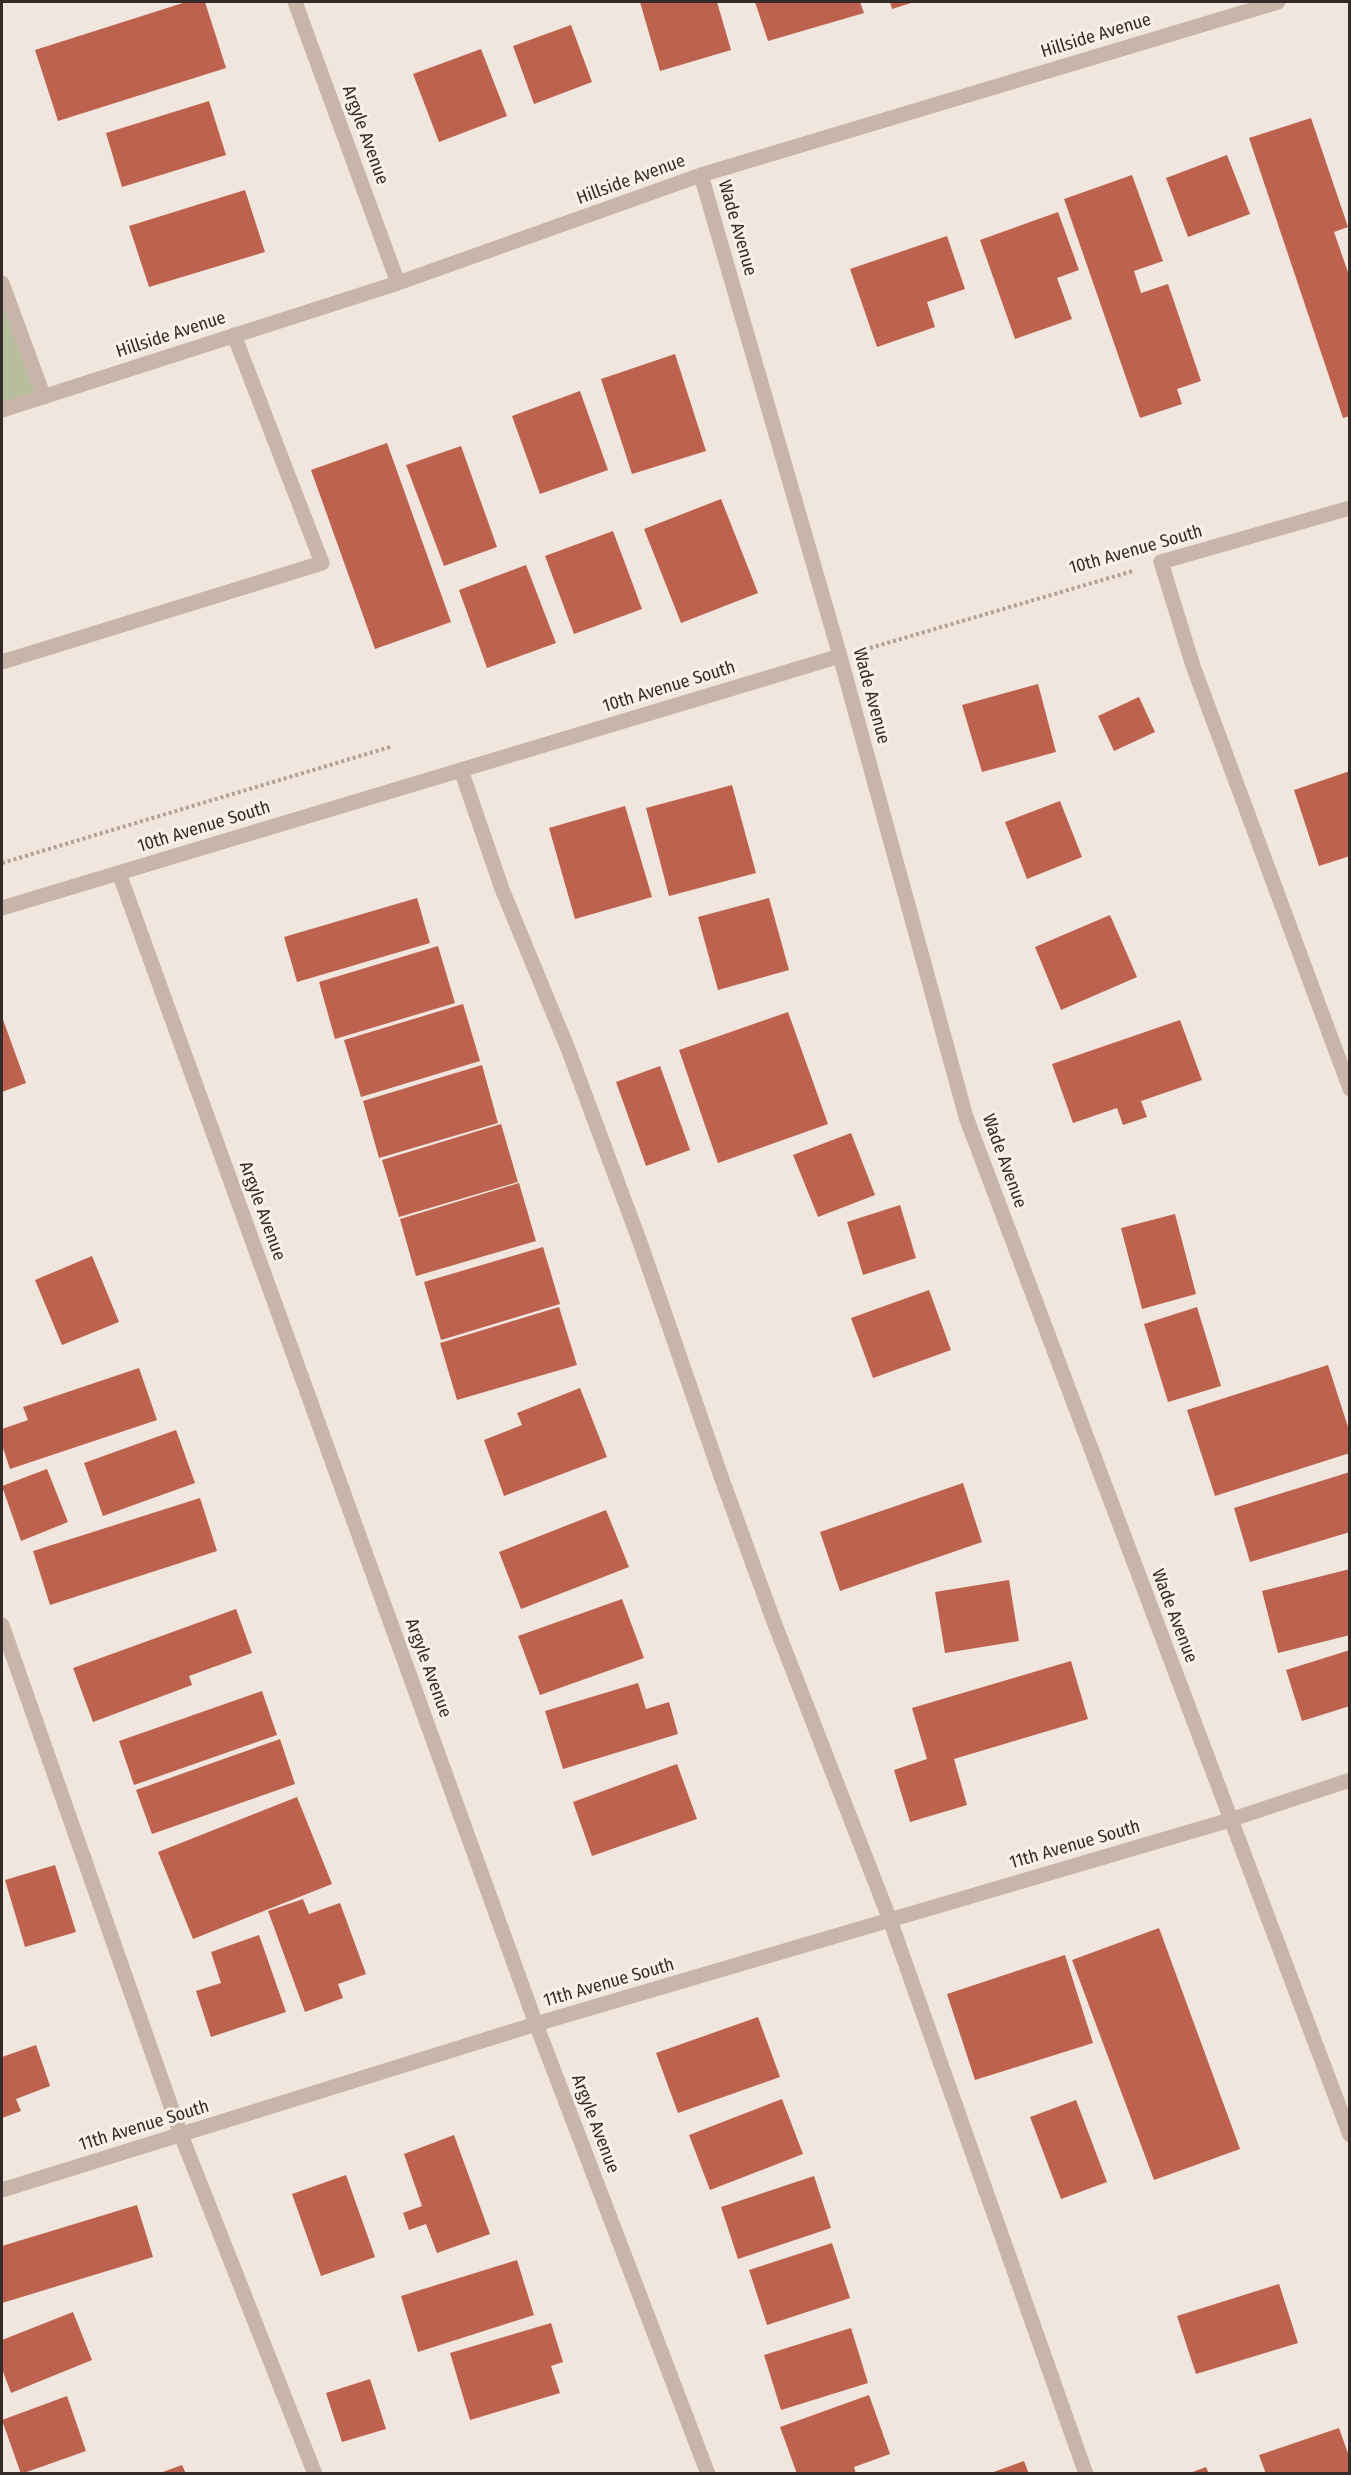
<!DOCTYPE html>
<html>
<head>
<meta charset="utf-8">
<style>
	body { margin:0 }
	#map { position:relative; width:1351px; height:2475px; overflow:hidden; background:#f0e6dd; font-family:"Fira Sans Condensed",sans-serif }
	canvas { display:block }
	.frame { position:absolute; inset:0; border:3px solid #352c29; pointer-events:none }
</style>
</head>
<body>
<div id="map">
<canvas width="1351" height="2475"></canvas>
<div class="frame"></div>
</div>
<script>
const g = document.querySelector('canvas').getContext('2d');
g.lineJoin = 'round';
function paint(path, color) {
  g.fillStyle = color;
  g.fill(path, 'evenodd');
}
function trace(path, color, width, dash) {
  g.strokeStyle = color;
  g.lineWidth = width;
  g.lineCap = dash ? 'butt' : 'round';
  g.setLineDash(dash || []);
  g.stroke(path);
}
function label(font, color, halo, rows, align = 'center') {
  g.font = font + ' "Fira Sans Condensed",sans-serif';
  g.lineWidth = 6;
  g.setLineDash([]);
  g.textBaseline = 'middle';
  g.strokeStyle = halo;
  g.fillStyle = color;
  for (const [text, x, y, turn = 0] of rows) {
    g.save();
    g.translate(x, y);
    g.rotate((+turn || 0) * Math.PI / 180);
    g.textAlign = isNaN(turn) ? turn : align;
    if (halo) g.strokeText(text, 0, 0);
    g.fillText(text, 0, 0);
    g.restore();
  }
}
paint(new Path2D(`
	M2 283 44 397 2 410Z`), '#b6be9e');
paint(new Path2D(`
	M186 2H205L226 68 58 121 35 50Z
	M640 2H717L731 50 660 71Z
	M755 2H860L864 13 768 41Z
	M890 2H914L892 9Z
	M571 25 592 82 534 104 513 46Z
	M481 49 507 116 439 142 413 74Z
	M209 101 226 155 122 187 106 133Z
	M1311 118 1348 227 1334 232 1350 278V416L1343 418 1249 138Z
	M1227 155 1250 214 1188 237 1166 178Z
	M1132 175 1163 261 1134 271 1141 293 1168 284 1201 381 1177 389 1182 404 1140 418 1064 199Z
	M245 190 265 252 149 287 129 226Z
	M1058 212 1079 270 1057 278 1072 319 1015 339 980 240Z
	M947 236 965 289 927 302 935 327 877 347 850 269Z
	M675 354 706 451 632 474 601 379Z
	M580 391 608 470 540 494 512 416Z
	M387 443 451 622 375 649 311 470Z
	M461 446 497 547 444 566 406 465Z
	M721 499 758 593 681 623 644 529Z
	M613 531 642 609 574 634 545 556Z
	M526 565 556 643 487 668 459 590Z
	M1038 684 1056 752 982 772 962 705Z
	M1139 697 1155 732 1114 751 1098 716Z
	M1350 771V856L1319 866 1294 790Z
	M732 785 756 873 669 896 646 808Z
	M1060 801 1082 857 1027 879 1005 822Z
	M625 806 652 897 575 919 549 828Z
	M417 898 430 943 297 982 284 937Z
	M769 898 789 970 718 990 698 917Z
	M1110 915 1137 977 1061 1010 1035 947Z
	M438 946 455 1003 335 1039 319 982Z
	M463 1004 480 1061 361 1097 344 1040Z
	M788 1012 828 1124 718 1163 679 1050Z
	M2 1017 26 1083 2 1092Z
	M1180 1020 1202 1080 1141 1101 1147 1117 1123 1125 1117 1108 1073 1123 1052 1064Z
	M482 1065 498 1123 379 1158 363 1101Z
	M660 1066 690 1150 646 1166 616 1082Z
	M501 1124 518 1182 399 1217 382 1160Z
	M851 1133 875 1195 818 1217 793 1155Z
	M519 1183 536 1241 416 1276 400 1219Z
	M900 1205 916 1258 863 1275 847 1222Z
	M1175 1214 1196 1294 1142 1309 1121 1228Z
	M543 1247 560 1304 441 1340 424 1282Z
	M92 1256 119 1322 62 1345 35 1280Z
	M929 1290 951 1350 873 1378 851 1318Z
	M559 1307 577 1365 457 1400 440 1343Z
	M1197 1307 1221 1386 1168 1402 1144 1324Z
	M1328 1365 1350 1433V1453L1215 1496 1187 1410Z
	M139 1368 157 1420 10 1469 2 1445V1429L28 1420 23 1407Z
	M580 1388 607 1457 504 1496 484 1440 522 1425 517 1413Z
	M176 1430 195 1483 103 1516 84 1463Z
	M47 1469 68 1522 21 1541 2 1486Z
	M1350 1472V1532L1250 1562 1234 1508Z
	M963 1483 982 1542 840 1591 820 1532Z
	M200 1498 217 1551 50 1605 33 1551Z
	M606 1510 629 1567 521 1609 499 1552Z
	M1350 1569V1635L1278 1653 1262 1591Z
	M1009 1580 1019 1641 945 1653 935 1592Z
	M622 1599 644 1658 540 1695 518 1636Z
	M236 1609 252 1653 189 1676 192 1685 93 1722 73 1668Z
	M1350 1650V1706L1302 1721 1286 1670Z
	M1071 1661 1088 1719 954 1759 967 1805 910 1822 894 1770 927 1759 912 1708Z
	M638 1683 646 1709 669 1702 678 1734 563 1769 545 1711Z
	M262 1691 277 1735 134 1785 119 1741Z
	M280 1739 295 1784 152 1834 136 1790Z
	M677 1764 697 1819 592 1856 573 1802Z
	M297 1797 332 1884 193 1939 158 1852Z
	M55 1865 76 1932 25 1947 5 1880Z
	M303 1899 309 1914 340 1903 366 1974 338 1984 343 1998 305 2012 268 1911Z
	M1159 1928 1240 2149 1154 2180 1072 1960Z
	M259 1935 286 2012 211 2037 196 1991 221 1983 211 1952Z
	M1065 1955 1093 2043 975 2080 947 1994Z
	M758 2017 780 2077 678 2113 656 2053Z
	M36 2045 50 2086 16 2099 21 2111 2 2118V2057Z
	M782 2099 803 2154 710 2190 689 2135Z
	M1076 2100 1107 2182 1061 2199 1030 2117Z
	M454 2135 490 2234 437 2253 426 2224 409 2230 403 2213 422 2206 404 2154Z
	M346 2175 375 2257 321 2276 292 2194Z
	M814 2176 831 2228 738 2259 721 2207Z
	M137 2205 153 2257 2 2303V2246Z
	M832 2243 850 2298 767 2325 749 2270Z
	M517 2260 534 2315 418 2352 401 2296Z
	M1279 2284 1298 2343 1196 2374 1177 2316Z
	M73 2312 92 2360 11 2393 2 2369V2340Z
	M551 2323 563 2362 551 2366 560 2393 470 2420 450 2353Z
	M851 2328 868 2383 781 2410 764 2355Z
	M370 2379 386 2429 342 2442 326 2393Z
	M869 2395 890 2454 854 2467 856 2474H797L780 2427Z
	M67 2396 86 2451 21 2474 2 2420Z
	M1339 2428 1350 2459V2474H1266L1259 2455Z
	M1024 2461 1029 2474H991V2473Z
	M182 2465 186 2474H160V2473Z
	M1206 2467 1209 2474H1190V2473Z`), '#bd624f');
trace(new Path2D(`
	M870 648 1133 571
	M2 863 390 747`), '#b39f94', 4, [3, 3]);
trace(new Path2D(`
	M2 283 44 397
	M1161 562 1193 666 1350 1089
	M461 770 502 889 568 1049 641 1245 723 1482 774 1622 890 1920 1086 2474
	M2 1625 181 2135 315 2474
	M1230 1820 1350 1780`), '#c8b5aa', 15);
trace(new Path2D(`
	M295 2 398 283
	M701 175 840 656 966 1117 1350 2135
	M2 410 398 283 701 175 1278 2
	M1161 562 1350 508
	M2 662 322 563 234 335
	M119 873 536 2024 708 2474
	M2 908 840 656
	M2 2190 536 2024 1230 1820`), '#c8b5aa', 15);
label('18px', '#352c29', '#f8f0e9', [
	["Hillside Avenue",1096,36,-17],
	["Argyle Avenue",365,135,70],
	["Hillside Avenue",631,180,-20],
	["Wade Avenue",737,228,74],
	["Hillside Avenue",171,335,-18],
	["10th Avenue South",1136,550,-16],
	["10th Avenue South",669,687,-17],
	["Wade Avenue",871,696,75],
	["10th Avenue South",204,827,-17],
	["Wade Avenue",1004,1161,70],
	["Argyle Avenue",262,1211,70],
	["Wade Avenue",1174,1616,69],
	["Argyle Avenue",428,1668,70],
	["11th Avenue South",1075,1845,-16],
	["11th Avenue South",609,1983,-16],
	["Argyle Avenue",595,2124,69],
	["11th Avenue South",144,2126,-17]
]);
</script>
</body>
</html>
